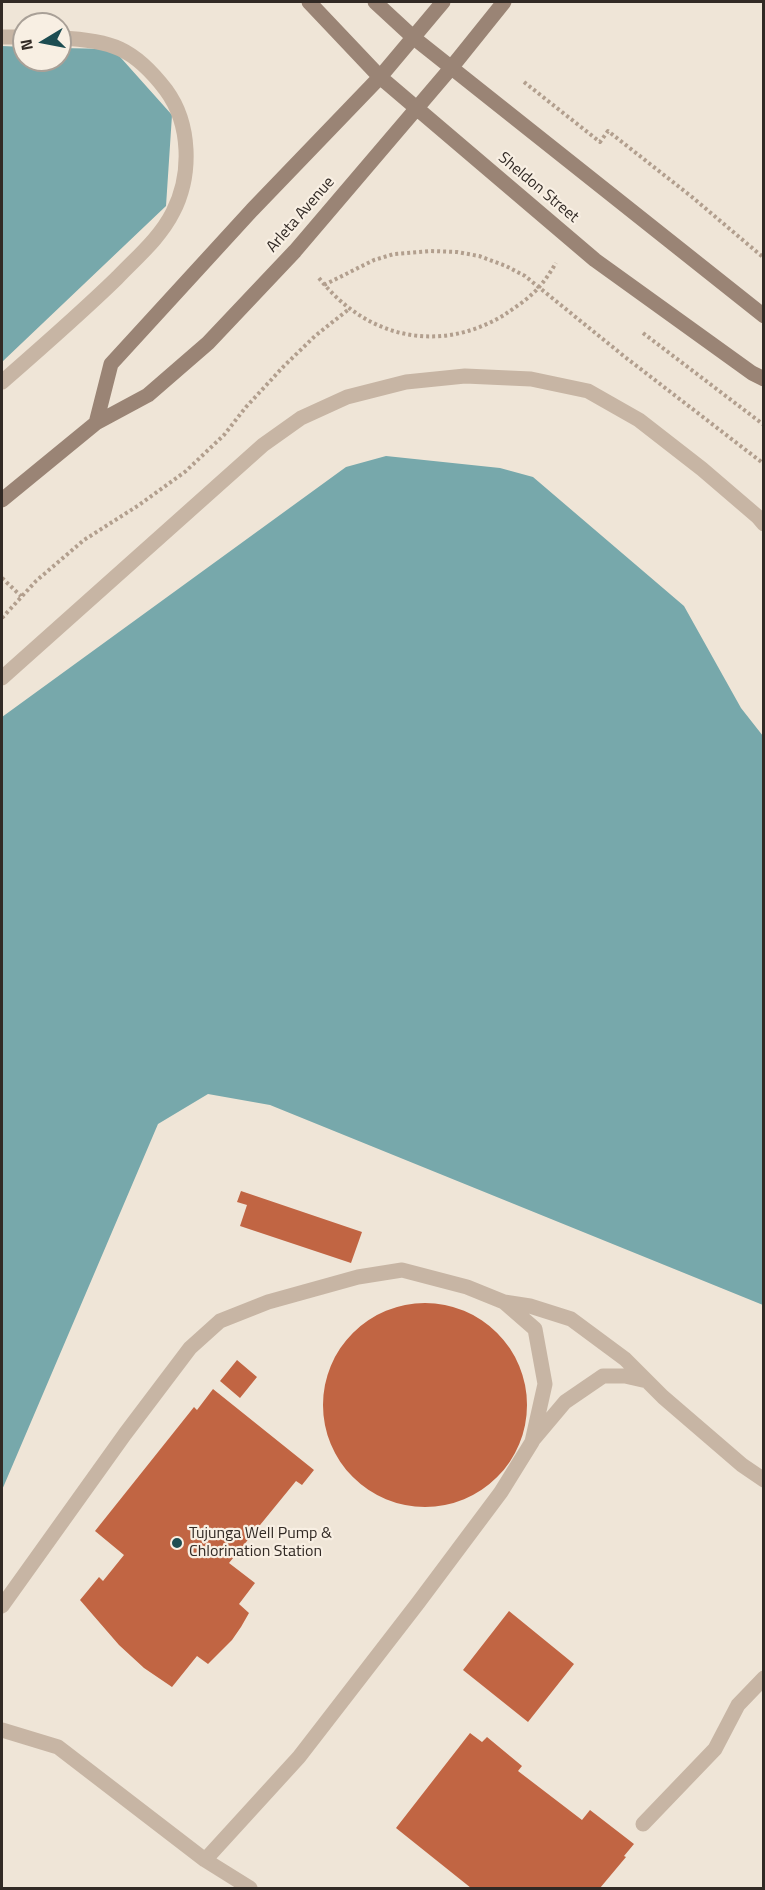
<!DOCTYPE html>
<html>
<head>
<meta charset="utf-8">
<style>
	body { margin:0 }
	#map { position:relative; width:765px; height:1890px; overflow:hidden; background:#efe5d7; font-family:"Titillium Web",sans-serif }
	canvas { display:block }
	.frame { position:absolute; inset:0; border:3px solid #322a25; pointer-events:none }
	.north { position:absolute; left:12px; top:12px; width:60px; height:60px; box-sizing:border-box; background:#f8efe3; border:2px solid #a9a097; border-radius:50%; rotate:260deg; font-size:16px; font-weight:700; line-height:24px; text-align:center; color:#322a25 }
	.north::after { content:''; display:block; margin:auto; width:21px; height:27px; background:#1d4d52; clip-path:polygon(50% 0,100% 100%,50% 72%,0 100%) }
</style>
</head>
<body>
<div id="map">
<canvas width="765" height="1890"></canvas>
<div class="frame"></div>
<div class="north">N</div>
</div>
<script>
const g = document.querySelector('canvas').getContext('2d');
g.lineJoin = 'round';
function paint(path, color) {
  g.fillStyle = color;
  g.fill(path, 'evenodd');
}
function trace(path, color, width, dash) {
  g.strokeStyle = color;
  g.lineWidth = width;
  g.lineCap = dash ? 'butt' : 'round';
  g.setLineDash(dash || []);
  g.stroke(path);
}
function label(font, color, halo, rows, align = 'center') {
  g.font = font + ' "Titillium Web",sans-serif';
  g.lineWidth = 4.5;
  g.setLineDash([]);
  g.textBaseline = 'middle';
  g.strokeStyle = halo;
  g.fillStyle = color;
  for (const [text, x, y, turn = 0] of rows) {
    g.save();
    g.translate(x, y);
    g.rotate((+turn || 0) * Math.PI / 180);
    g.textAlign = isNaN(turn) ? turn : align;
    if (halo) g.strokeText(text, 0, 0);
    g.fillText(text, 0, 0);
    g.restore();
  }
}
paint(new Path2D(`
	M2 46 24 47V60H60V48L113 49 172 115 166 206 2 362Z
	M386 456 500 468 533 477 684 606 741 708 763 736V1305L270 1105 208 1094 158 1124 2 1490V717L346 467Z`), '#77a8ab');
paint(new Path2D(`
	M241 1191 362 1232 351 1263 240 1226 247 1205 237 1202Z
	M323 1405a102 102 0 1 1 204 0a102 102 0 1 1-204 0Z
	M237 1360 257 1377 240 1398 220 1381Z
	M213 1389 314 1470 302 1485 296 1481 229 1563 255 1583 239 1604 249 1613 241 1627 232 1640 208 1664 197 1656 172 1687 144 1668 119 1645 80 1600 99 1577 103 1581 124 1555 95 1531 194 1407 197 1410Z
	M509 1611 574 1664 528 1722 463 1670Z
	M470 1733 482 1742 487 1737 522 1766 518 1771 582 1820 590 1810 634 1844 624 1856 626 1857 600 1888H471L396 1828Z`), '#c16543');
trace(new Path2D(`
	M524 82 600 142 608 131 692 197 764 258
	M319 278C365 337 438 355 504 315 516 307 531 297 540 286 546 279 551 271 556 263
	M324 285 374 260 394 254 430 251 457 252 479 256 506 266 525 276 625 357 764 464
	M643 333 764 425
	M2 578 21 596
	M2 618 36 581 84 540 139 505 186 471 224 435 246 407 284 366 315 336 349 309`), '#b29f8e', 4, [3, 3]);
trace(new Path2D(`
	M2 37H24
	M2 382C41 348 80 314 117 278 137 257 160 238 173 212 192 175 191 124 166 90 134 48 111 40 60 38
	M2 678 263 445 301 418 347 397 406 382 465 376 531 379 588 391 639 420 702 469 758 517 764 524
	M504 1302 530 1306 571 1319 625 1359 663 1397 742 1465 764 1480
	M533 1440 565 1402 603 1376H625L647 1381
	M2 1606 125 1434 190 1348 220 1321 268 1302 358 1277 402 1270 467 1287 504 1302 535 1329 545 1384 532 1442 501 1492 418 1603 299 1757 205 1860
	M2 1730 58 1747 205 1860 250 1888
	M643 1824 715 1749 738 1705 764 1678`), '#c7b5a4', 15);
trace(new Path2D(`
	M309 2 380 77 595 260 752 373 764 379
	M375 2 414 38 764 316
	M96 423 111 364 252 210 380 77 443 2
	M2 500 96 423 148 395 208 343 295 251 451 68 504 2`), '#9a8475', 15);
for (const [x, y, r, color] of [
	[177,1543,6,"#1d4d52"]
]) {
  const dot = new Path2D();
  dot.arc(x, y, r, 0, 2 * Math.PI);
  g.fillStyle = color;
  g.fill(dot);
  trace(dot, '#f8efe3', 2);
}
label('16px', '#322a25', '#f8efe3', [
	["Sheldon Street",538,188,40],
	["Arleta Avenue",301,215,-49]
]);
label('16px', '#322a25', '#f8efe3', [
	["Tujunga Well Pump &",189,1534],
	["Chlorination Station",189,1552]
], 'left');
</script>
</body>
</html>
